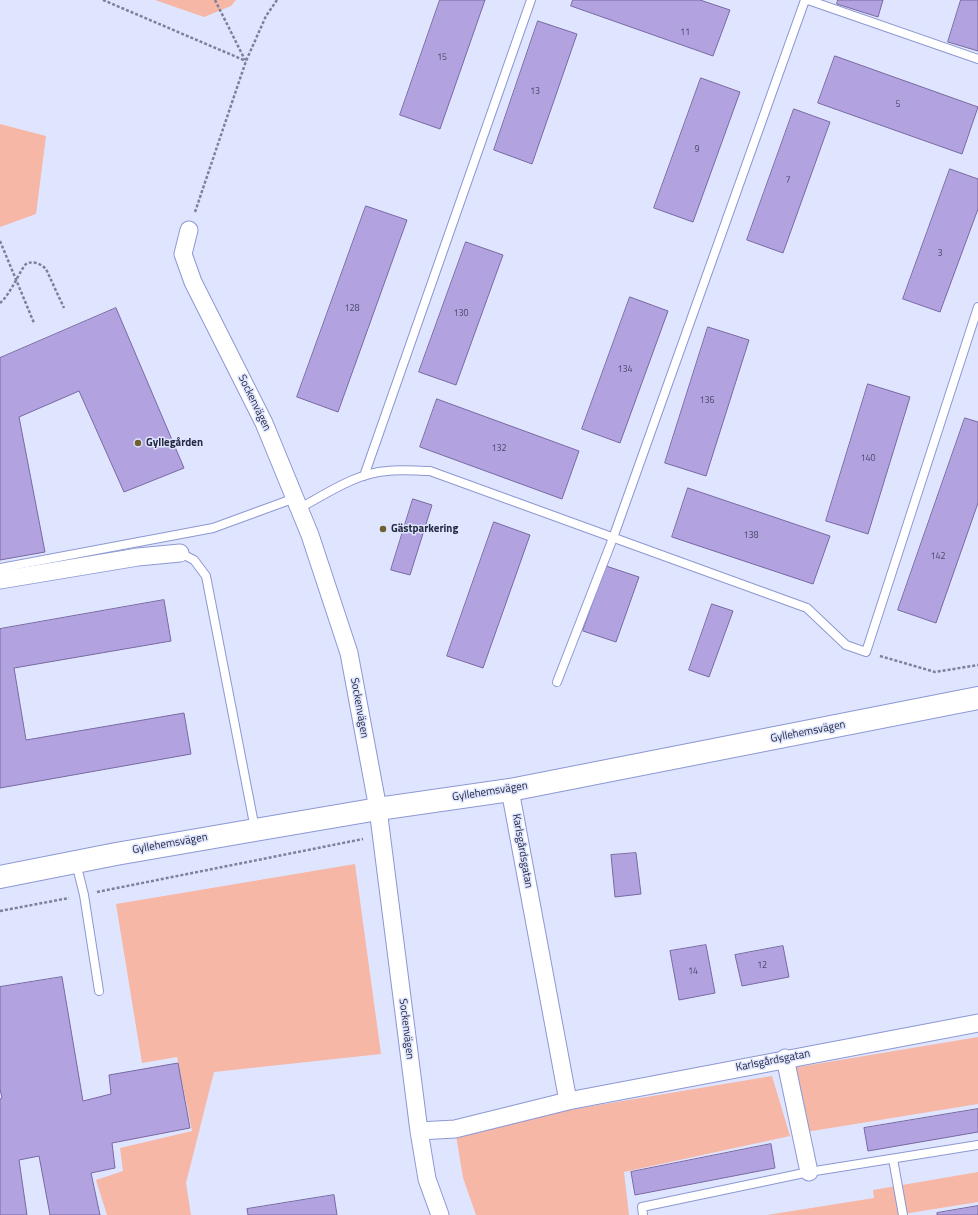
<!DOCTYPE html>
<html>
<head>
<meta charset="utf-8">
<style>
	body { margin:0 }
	canvas { display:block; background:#dfe5ff }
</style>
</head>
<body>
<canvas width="978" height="1215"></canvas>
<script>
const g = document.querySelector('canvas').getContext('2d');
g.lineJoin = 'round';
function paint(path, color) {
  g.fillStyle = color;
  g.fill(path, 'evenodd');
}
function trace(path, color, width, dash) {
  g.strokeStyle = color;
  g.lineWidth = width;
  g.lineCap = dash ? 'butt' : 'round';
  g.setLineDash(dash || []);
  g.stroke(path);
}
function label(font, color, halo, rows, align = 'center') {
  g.font = font + ' "Titillium Web",sans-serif';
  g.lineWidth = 3;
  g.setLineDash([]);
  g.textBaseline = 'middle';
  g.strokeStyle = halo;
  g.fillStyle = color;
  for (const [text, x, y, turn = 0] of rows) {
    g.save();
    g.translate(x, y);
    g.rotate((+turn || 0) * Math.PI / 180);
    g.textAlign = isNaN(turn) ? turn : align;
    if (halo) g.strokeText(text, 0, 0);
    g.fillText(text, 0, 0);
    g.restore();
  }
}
paint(new Path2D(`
	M155 0H236L231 6 204 17Z
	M0 124 46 136 36 214 0 227Z
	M355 864 381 1054 214 1072 186 1183 191 1215H107L96 1180 123 1171 120 1148 192 1131 177 1057 142 1063 116 904Z
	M978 1037V1104L806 1132 792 1068Z
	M772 1076 790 1136 624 1172 629 1215H476L463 1178 455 1129Z
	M978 1172V1202L897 1215H767L874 1198 873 1190Z`), '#f6b7a6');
const building = new Path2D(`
	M440 0H485L440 129 400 115Z
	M573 0H700L730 10 713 56 571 6Z
	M838 0H883L878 17 837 4Z
	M961 0H978V51L948 42Z
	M538 21 577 34 532 164 494 150Z
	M835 56 978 107 962 154 818 103Z
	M701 78 740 92 693 222 654 208Z
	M794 109 830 122 783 253 747 240Z
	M950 169 978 179V209L940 312 903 299Z
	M366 206 407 220 338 412 297 397Z
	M466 242 503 255 456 385 419 372Z
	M630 297 668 311 620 443 582 429Z
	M116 308 184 468 124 492 79 391 19 417 45 552 0 560V358Z
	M708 327 749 340 706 476 665 463Z
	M868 384 910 397 868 534 826 521Z
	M437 399 579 451 562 499 420 447Z
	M965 418 978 422V503L936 623 898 610Z
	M688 488 830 536 813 584 672 537Z
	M413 499 432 505 410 575 391 570Z
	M494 522 530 535 483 668 447 656Z
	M606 566 639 577 616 642 583 631Z
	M164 600 171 641 14 668 26 740 184 713 191 754 0 788V629Z
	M712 604 733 611 709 677 689 670Z
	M636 853 641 894 615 897 611 855Z
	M706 945 715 993 679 1000 670 951Z
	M783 946 789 977 742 986 735 955Z
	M62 977 83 1101 111 1094 109 1075 178 1063 190 1128 112 1143 115 1168 91 1173 100 1215H50L39 1156 19 1160 27 1215H0V1099L2 1098 0 1089V987Z
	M978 1109V1132L868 1151 864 1128Z
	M771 1144 775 1168 635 1195 631 1172Z
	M334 1195 337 1215H248L247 1209Z
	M978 1206V1215H937V1213Z`);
paint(building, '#b2a3e0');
trace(building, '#7869a2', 1);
const lane = new Path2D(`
	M808 0 978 59
	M364 476 531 0
	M300 508C326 494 356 473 387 471 401 469 416 471 430 471L807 608 846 645 866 652 978 307
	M180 553 194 560 206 576 255 829
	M0 568 213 528 295 498
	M557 682 613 538 805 0
	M76 863 84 895 99 991
	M893 1159 903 1215
	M643 1215 642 1207 809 1172 978 1145`);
const street = new Path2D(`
	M189 230 183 254 193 282 264 423 310 535 349 653 378 809 419 1131 427 1179 440 1215
	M0 580 138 557 180 553
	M510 790 568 1101
	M785 1058 809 1172
	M419 1131 455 1129 568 1101 978 1023`);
const secondary = new Path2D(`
	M0 877 116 854 255 830 378 809 510 790 978 698`);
trace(lane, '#8d98d3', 10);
trace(street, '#8d98d3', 19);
trace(secondary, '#8d98d3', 24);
trace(new Path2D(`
	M103 0 246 61
	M215 0 245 60
	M195 212 246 61 266 16 277 0
	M0 241 34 323
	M0 303C11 294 21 268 26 264 33 260 41 264 46 269L64 308
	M880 656 935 672 978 665
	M97 892 363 839
	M0 911 69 898`), '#7d829b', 2.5, [3, 2]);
trace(lane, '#fff', 8);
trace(street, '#fff', 17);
trace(secondary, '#fff', 22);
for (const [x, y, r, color] of [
	[138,443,4,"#6e612e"],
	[383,529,4,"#6e612e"]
]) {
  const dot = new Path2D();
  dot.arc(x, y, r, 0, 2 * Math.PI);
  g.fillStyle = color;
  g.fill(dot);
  trace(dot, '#dfe5ff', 1.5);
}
label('9px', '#49496a', null, [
	["11",685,33],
	["15",442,58],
	["13",535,92],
	["5",898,105],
	["9",697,150],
	["7",788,181],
	["3",940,254],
	["128",352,309],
	["130",461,314],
	["134",625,370],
	["136",707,401],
	["132",499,449],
	["140",868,459],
	["138",751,536],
	["142",938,557],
	["12",762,966],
	["14",693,972]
]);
label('11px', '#262b42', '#dfe5ff', [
	["Sockenvägen",254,403,64],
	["Sockenvägen",359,708,80],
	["Gyllehemsvägen",808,732,-11],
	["Gyllehemsvägen",490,792,-9],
	["Gyllehemsvägen",170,844,-10],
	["Karlsgårdsgatan",522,851,80],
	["Sockenvägen",406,1029,83],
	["Karlsgårdsgatan",773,1061,-11]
]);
label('bold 11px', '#262b42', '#dfe5ff', [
	["Gyllegården",146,443],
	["Gästparkering",391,529]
], 'left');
</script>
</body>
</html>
